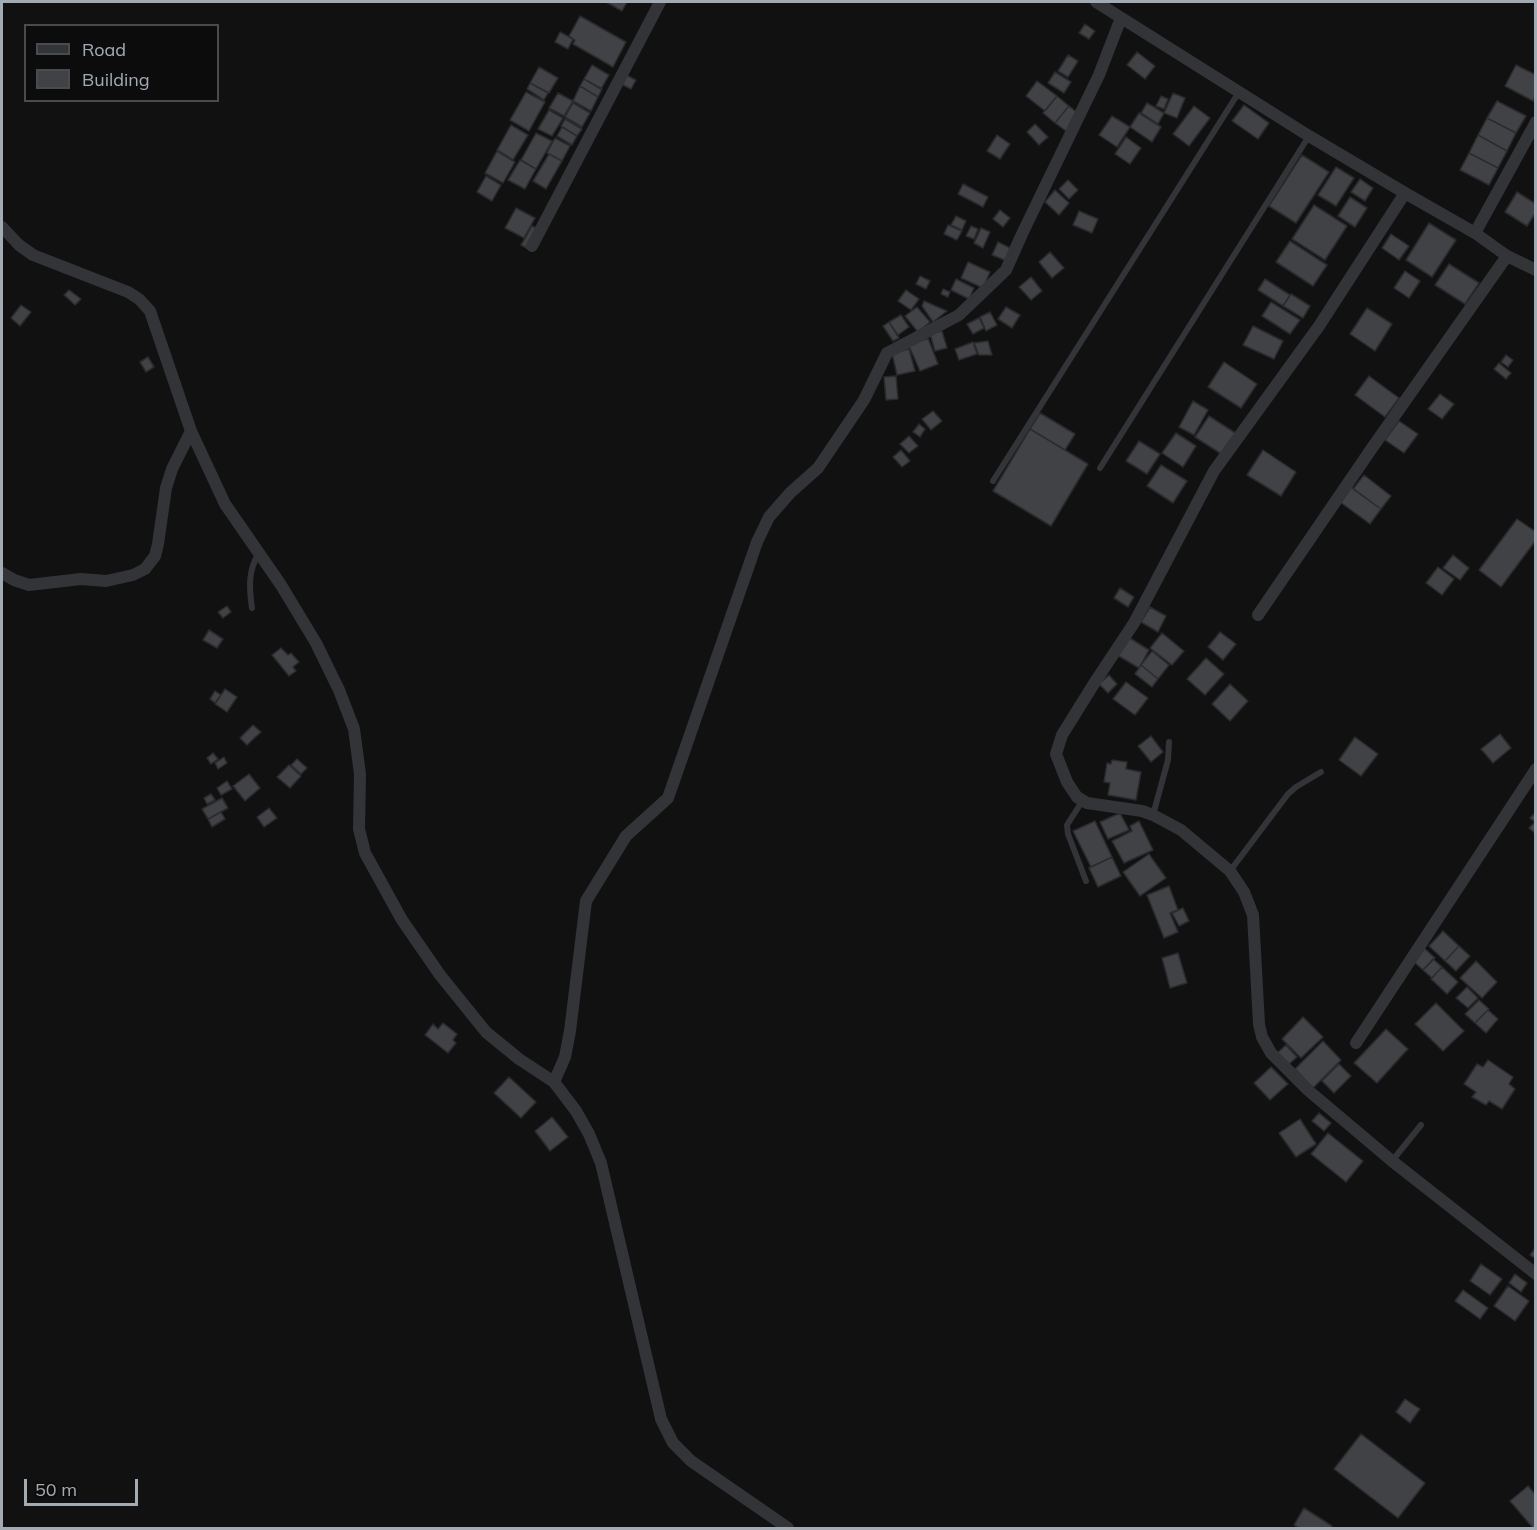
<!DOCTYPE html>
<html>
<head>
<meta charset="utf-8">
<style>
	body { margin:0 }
	#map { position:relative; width:1537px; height:1530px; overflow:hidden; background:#111112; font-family:Mulish,sans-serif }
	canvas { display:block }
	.frame { position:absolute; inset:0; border:3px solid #a2abb3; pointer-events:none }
	.legend { position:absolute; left:24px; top:24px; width:195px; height:78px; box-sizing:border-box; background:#0c0c0d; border:2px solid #484c4f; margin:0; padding:8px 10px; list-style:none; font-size:18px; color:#a2abb3 }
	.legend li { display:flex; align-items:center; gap:12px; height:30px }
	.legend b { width:30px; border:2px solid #484c4f }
	.scale { position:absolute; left:24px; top:1479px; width:114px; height:27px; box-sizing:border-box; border:3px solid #a2abb3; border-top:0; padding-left:8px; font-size:18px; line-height:21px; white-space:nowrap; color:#a2abb3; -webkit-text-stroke:4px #0c0c0d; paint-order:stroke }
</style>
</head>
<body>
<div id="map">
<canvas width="1537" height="1530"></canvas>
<div class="frame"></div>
<ul class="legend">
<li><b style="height:8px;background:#323437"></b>Road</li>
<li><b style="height:16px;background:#404245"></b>Building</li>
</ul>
<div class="scale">50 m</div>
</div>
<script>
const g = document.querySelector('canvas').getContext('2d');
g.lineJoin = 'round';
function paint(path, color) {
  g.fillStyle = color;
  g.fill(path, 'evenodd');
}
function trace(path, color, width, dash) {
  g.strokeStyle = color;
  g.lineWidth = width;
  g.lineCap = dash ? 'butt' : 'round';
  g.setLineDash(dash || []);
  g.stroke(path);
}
const building = new Path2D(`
	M606 2H627L622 11Z
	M580 16 626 42 613 67 573 44 575 40 569 36Z
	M1085 24 1095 31 1089 39 1079 33Z
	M560 32 573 39 568 49 555 42Z
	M1137 52 1155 66 1145 79 1127 65Z
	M1068 55 1078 61 1068 77 1058 71Z
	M592 65 609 75 601 89 584 79Z
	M1516 65 1536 75V96L1533 101 1505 86Z
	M539 67 558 78 549 93 530 83Z
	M1055 72 1071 82 1064 93 1048 83Z
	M626 75 636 80 631 89 621 84Z
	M584 79 602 89 598 97 580 86Z
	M1037 81 1057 96 1045 111 1026 96Z
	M530 83 548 93 544 100 527 89Z
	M580 86 598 97 591 111 573 101Z
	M526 92 545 102 529 131 510 120Z
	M558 93 573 101 564 116 549 108Z
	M1173 93 1185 98 1177 118 1164 113Z
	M1057 96 1069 106 1055 123 1043 113Z
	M1161 96 1168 99 1164 109 1156 106Z
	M1497 101 1526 116 1516 133 1487 118Z
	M573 103 590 113 582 127 565 117Z
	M1147 103 1164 113 1158 124 1141 113Z
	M1244 105 1269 123 1258 139 1232 121Z
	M1069 106 1079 114 1066 131 1055 123Z
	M1194 106 1210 118 1189 146 1173 134Z
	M549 110 563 118 552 136 538 129Z
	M1139 113 1161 127 1152 142 1130 127Z
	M1112 116 1130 127 1117 147 1099 135Z
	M1487 118 1516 133 1507 151 1478 135Z
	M565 119 582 129 577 136 561 126Z
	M1035 124 1048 137 1039 145 1027 132Z
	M511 125 528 135 513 160 497 150Z
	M562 127 577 136 572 145 557 136Z
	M536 133 552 141 536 169 521 160Z
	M997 135 1010 144 1000 159 987 151Z
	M1478 135 1507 151 1498 168 1469 153Z
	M1126 137 1141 148 1130 164 1115 154Z
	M555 138 570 146 562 161 547 153Z
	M497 151 515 162 503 183 485 173Z
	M1469 153 1498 168 1489 185 1460 170Z
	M549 154 562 161 546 189 533 181Z
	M1302 155 1329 172 1296 223 1269 206Z
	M520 160 536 169 525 189 508 180Z
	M1336 167 1354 178 1336 206 1318 195Z
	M486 176 501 185 492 201 477 192Z
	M1360 179 1373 188 1365 201 1351 192Z
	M1068 180 1078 190 1069 199 1059 189Z
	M963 184 988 197 983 207 958 194Z
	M1055 190 1069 203 1059 215 1045 202Z
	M1517 192 1536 204V212L1527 226 1505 212Z
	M1350 197 1367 208 1355 227 1338 216Z
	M1314 205 1347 226 1325 260 1292 239Z
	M516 208 535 218 524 238 505 228Z
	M1000 210 1010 218 1003 227 993 219Z
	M1079 211 1098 219 1092 233 1073 225Z
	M956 216 966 221 962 230 951 225Z
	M1429 223 1456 240 1432 277 1406 260Z
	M948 225 962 231 957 240 944 234Z
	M532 226 540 230 530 250 521 245Z
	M971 226 978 229 974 239 966 236Z
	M981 228 990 232 983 248 974 243Z
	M1391 234 1409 246 1399 260 1382 248Z
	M1290 241 1327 265 1313 286 1276 262Z
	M998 242 1012 249 1007 261 992 255Z
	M1050 252 1064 268 1052 278 1039 262Z
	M968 262 990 272 983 288 961 278Z
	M1449 264 1479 283 1465 304 1435 285Z
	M1405 271 1420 281 1409 298 1394 288Z
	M920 276 930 281 926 289 916 284Z
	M1031 277 1042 291 1031 300 1019 287Z
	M956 279 974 288 969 299 951 290Z
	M1265 279 1290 295 1283 306 1258 290Z
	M943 289 950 292 948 297 941 294Z
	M69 290 81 299 75 305 64 295Z
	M906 290 919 299 911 310 898 301Z
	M1291 294 1310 306 1303 318 1283 306Z
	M924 301 947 311 933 322 922 306Z
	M1271 302 1300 320 1290 334 1262 316Z
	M21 305 31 312 20 326 11 318Z
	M917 307 930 322 918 332 905 316Z
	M1006 307 1020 315 1012 328 998 319Z
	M1367 308 1392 324 1375 351 1350 334Z
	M990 312 997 325 986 331 980 317Z
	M901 315 909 327 898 335 889 322Z
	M979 318 984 328 973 334 967 324Z
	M889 322 899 338 893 341 883 326Z
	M1253 326 1283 341 1274 359 1243 345Z
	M942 331 947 348 935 351 930 334Z
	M928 338 938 364 920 371 909 346Z
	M988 341 992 355H979L974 343Z
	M973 342 977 354 959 360 955 349Z
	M909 349 915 371 897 375 892 353Z
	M1506 355 1513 360 1508 367 1501 362Z
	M148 357 154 367 146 372 140 362Z
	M1224 362 1257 384 1241 408 1208 387Z
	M1499 363 1511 373 1506 379 1494 369Z
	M896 376 898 399 886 400 884 377Z
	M1369 376 1399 398 1385 417 1355 395Z
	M1440 394 1454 404 1442 419 1428 409Z
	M1193 401 1208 410 1194 435 1179 427Z
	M933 411 942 421 931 430 922 419Z
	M1040 413 1075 434 1065 450 1030 429Z
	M1209 416 1237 434 1223 455 1195 437Z
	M1399 421 1418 434 1404 453 1385 440Z
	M919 424 925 429 920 437 913 432Z
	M1030 429 1088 464 1051 526 993 491Z
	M1176 433 1196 446 1183 467 1162 453Z
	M909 436 918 446 909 453 900 444Z
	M1139 441 1160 454 1147 474 1126 461Z
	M901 450 910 461 902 467 893 457Z
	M1263 450 1296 472 1281 496 1247 475Z
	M1161 465 1187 481 1173 503 1147 486Z
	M1364 475 1391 496 1381 509 1353 489Z
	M1351 487 1381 509 1370 524 1340 502Z
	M1517 519 1536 532V540L1501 587 1479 570Z
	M1453 555 1469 568 1460 580 1443 568Z
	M1438 567 1454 579 1442 595 1426 583Z
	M1120 588 1134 597 1128 607 1114 598Z
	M227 606 231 612 223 618 218 612Z
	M1150 607 1166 616 1158 632 1141 622Z
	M209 630 223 639 217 648 203 640Z
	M1220 632 1236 644 1223 660 1208 647Z
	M1162 633 1184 651 1172 665 1150 648Z
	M1128 637 1149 650 1139 668 1117 655Z
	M281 648 288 655 291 653 299 662 293 667 296 671 289 676 272 655Z
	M1152 651 1169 665 1158 679 1141 665Z
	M1206 658 1224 674 1205 695 1187 679Z
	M1141 665 1158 679 1152 687 1135 674Z
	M1109 675 1117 684 1108 693 1099 684Z
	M1126 682 1148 698 1135 715 1113 699Z
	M1230 684 1248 701 1230 721 1212 704Z
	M225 689 237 697 227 712 215 704Z
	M215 691 221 695 215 703 210 699Z
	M253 725 261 732 247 745 240 738Z
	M1500 734 1511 748 1493 763 1481 749Z
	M1151 736 1163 752 1151 762 1138 746Z
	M1355 737 1378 754 1361 776 1339 760Z
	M213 753 218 759 211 764 207 758Z
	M224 757 227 763 218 769 215 763Z
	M297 759 307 768 301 774 291 765Z
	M1112 760 1127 762 1126 769 1141 772 1136 800 1108 795 1110 783 1104 782 1107 763 1111 764Z
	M289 765 301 776 290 788 277 777Z
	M249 774 260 788 245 801 233 786Z
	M227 781 232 789 221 795 217 788Z
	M211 794 215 800 207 804 204 798Z
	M222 798 228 808 208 819 202 809Z
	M269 808 277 818 264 827 257 817Z
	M221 812 225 819 212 827 208 819Z
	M1536 812V834L1529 828 1535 822 1530 818Z
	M1120 813 1129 830 1108 839 1100 822Z
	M1095 821 1112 857 1091 867 1073 831Z
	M1139 821 1153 850 1124 863 1112 841 1132 831 1130 826Z
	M1149 854 1166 878 1140 896 1123 872Z
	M1112 857 1121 876 1098 887 1089 868Z
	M1169 886 1178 910 1170 913 1178 932 1164 938 1147 895Z
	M1183 908 1189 921 1179 926 1172 913Z
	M1443 931 1459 946 1445 961 1429 946Z
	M1459 946 1470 956 1456 971 1445 961Z
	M1424 948 1435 958 1423 970 1412 960Z
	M1178 953 1187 983 1170 988 1162 958Z
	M1433 959 1442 967 1432 978 1423 970Z
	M1476 961 1497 982 1482 998 1460 978Z
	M1442 967 1458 982 1447 994 1431 979Z
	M1467 987 1478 998 1468 1008 1456 998Z
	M1479 1000 1489 1009 1475 1023 1465 1014Z
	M1436 1003 1464 1031 1443 1051 1415 1024Z
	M1488 1010 1498 1019 1486 1033 1475 1023Z
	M1303 1017 1323 1037 1301 1058 1282 1039Z
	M443 1023 457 1034 453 1040 456 1043 448 1053 425 1035 433 1024 438 1029Z
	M1386 1029 1408 1049 1377 1083 1354 1063Z
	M1323 1041 1341 1060 1313 1088 1295 1069Z
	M1286 1045 1297 1057 1287 1066 1276 1054Z
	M1488 1060 1513 1077 1509 1084 1515 1089 1502 1109 1489 1101 1486 1105 1472 1097 1476 1092 1464 1084 1477 1064 1483 1067Z
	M1339 1064 1351 1076 1334 1093 1322 1081Z
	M1271 1067 1288 1084 1270 1100 1254 1083Z
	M509 1077 536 1102 521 1118 494 1093Z
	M1319 1113 1331 1123 1324 1131 1312 1121Z
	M552 1117 568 1137 550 1151 535 1131Z
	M1300 1119 1316 1144 1296 1157 1279 1133Z
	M1328 1133 1363 1161 1346 1182 1311 1154Z
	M1536 1247V1259L1530 1255Z
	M1481 1264 1502 1279 1490 1295 1470 1281Z
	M1515 1274 1527 1283 1521 1292 1509 1283Z
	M1508 1286 1529 1301 1515 1321 1494 1306Z
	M1463 1290 1488 1308 1480 1319 1455 1301Z
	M1405 1399 1420 1409 1410 1423 1396 1412Z
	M1361 1434 1425 1483 1398 1518 1334 1469Z
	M1528 1486 1536 1495V1528H1533L1510 1501Z
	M1304 1508 1332 1526 1331 1528H1299L1294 1525Z`);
paint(building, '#404245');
trace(building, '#2b2b2e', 1.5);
trace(new Path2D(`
	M1100 468 1309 136
	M993 481 1239 92
	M252 608C249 588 248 570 259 553
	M1083 800 1067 825 1068 834 1086 881
	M1153 815 1168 760 1169 742
	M1230 871 1288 794 1296 787 1321 772
	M1392 1161 1421 1125`), '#323437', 6);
trace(new Path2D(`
	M1096 2 1309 136 1405 193 1475 233 1507 256 1536 270
	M1405 193 1319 326 1214 471 1134 623 1095 682 1062 735 1056 754 1067 782 1077 797 1087 803 1142 811 1153 815 1181 830 1230 871 1244 892 1253 915 1259 1024 1262 1037 1271 1053 1309 1091 1392 1161 1536 1274
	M2 227 19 245 33 255 128 292 139 299 150 311 191 431 225 504 281 585 316 643 339 690 354 729 360 774 359 829 365 853 402 920 440 975 486 1032 519 1059 554 1082 576 1111 589 1134 601 1163 661 1419 673 1443 691 1461 788 1528
	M1475 233 1536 122
	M532 246 660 2
	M2 573 14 580 29 585 81 579 106 581 133 575 145 569 155 556 158 544 166 488 172 469 191 431
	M1258 615 1372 448 1507 256
	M1356 1043 1536 769
	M554 1082 565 1057 570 1031 586 901 626 836 668 798 757 542 769 517 790 493 818 468 864 400 887 353 959 315 1006 270 1022 234 1099 75 1121 18`), '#323437', 12);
</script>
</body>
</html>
